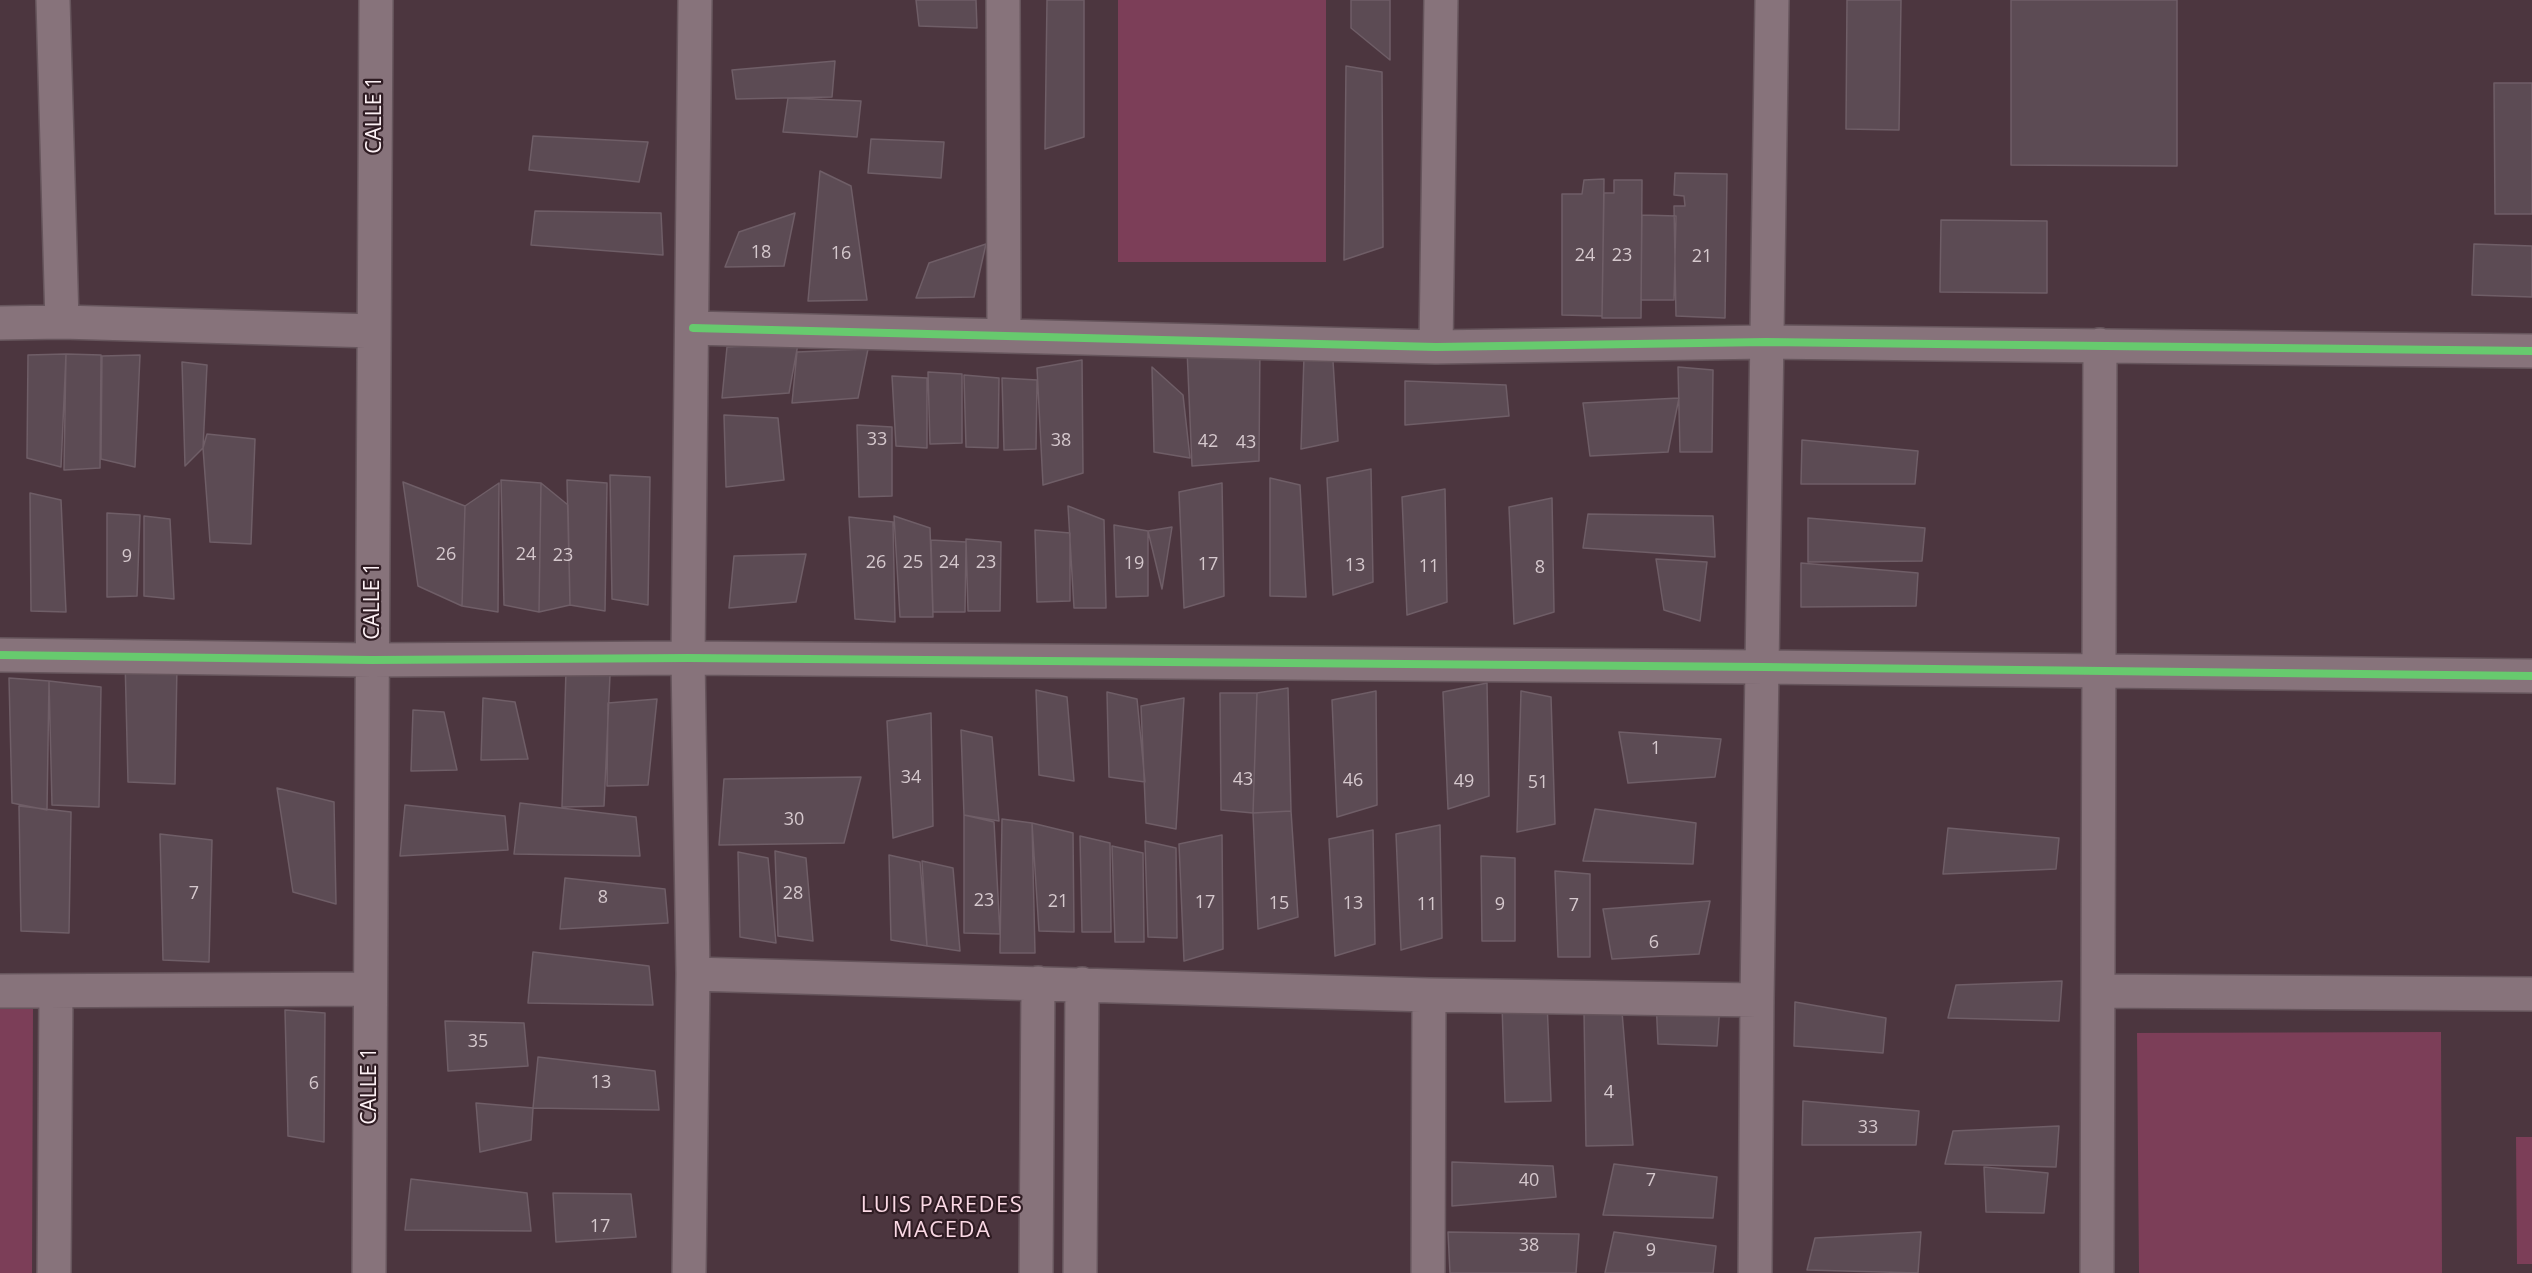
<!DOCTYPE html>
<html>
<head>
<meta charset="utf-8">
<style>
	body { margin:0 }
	canvas { display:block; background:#4c363f }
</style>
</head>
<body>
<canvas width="2532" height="1273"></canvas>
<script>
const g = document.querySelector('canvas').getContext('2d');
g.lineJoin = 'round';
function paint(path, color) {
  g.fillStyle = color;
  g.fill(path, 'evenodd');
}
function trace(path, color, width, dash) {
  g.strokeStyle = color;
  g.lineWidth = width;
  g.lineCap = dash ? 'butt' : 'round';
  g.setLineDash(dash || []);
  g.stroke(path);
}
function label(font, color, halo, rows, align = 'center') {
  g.font = font + ' "Open Sans",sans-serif';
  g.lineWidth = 4.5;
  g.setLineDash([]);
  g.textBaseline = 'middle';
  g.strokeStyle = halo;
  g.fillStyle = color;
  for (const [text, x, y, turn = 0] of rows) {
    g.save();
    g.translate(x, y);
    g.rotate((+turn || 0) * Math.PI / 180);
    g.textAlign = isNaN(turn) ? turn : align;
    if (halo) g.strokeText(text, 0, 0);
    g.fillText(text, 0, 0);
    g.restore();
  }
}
paint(new Path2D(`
	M1118 0H1326V262H1118Z
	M0 1005 33 1006 32 1273H0Z
	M2441 1032 2442 1273H2139L2137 1033Z
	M2516 1137H2532V1264H2517Z`), '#7c3e58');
const building = new Path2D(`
	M916 0H976L977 28 919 26Z
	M1047 0H1084V137L1045 149Z
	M1351 0H1390V60L1351 28Z
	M1847 0H1901L1899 130 1846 129Z
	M2011 0H2177V166L2011 165Z
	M835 61 832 97 736 99 732 70Z
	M1346 66 1382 72 1383 247 1344 260Z
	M2494 83H2532V214H2495Z
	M788 98 861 101 857 137 783 132Z
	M533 136 648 142 639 182 529 170Z
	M871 139 944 142 941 178 868 173Z
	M820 171 851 186 867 300 808 301Z
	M1675 173 1727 174 1725 318 1676 316 1674 206H1685L1684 196 1674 195Z
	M1604 179 1602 316 1562 315V194H1582L1584 180Z
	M1614 180H1642L1641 318H1602L1604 193H1614Z
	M535 211 661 213 663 255 531 245Z
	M795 213 784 266 725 267 739 232Z
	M1642 215 1676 216 1674 300H1641Z
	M1941 220 2047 221V293L1940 292Z
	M986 244 974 297 916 298 929 263Z
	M2474 244 2532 246V297L2472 295Z
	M1260 343 1259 461 1192 466 1187 349Z
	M798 344 789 393 722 398 727 347Z
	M868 349 858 398 792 403 797 352Z
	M66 354 101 355 100 468 64 470Z
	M66 354 61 467 27 458 28 355Z
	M140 355 135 467 101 459 102 356Z
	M1304 356 1333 361 1338 441 1301 449Z
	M1082 360 1083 473 1043 485 1037 368Z
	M182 362 207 365 203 448 185 466Z
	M1152 367 1183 395 1190 458 1154 452Z
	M1678 367 1713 370 1712 452H1680Z
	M928 372 962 374V443L930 444Z
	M964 375 999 378 998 448 966 447Z
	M892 376 927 378V448L896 446Z
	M1002 378 1037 380 1036 449 1004 450Z
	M1405 381 1506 385 1509 416 1405 425Z
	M1679 398 1668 452 1590 456 1583 403Z
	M724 415 778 418 784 480 726 487Z
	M857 425 892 427V496L859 497Z
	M207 434 255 439 251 544 210 542 203 448Z
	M1802 440 1918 451 1915 484H1801Z
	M1371 469 1373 582 1333 595 1327 478Z
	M610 475 650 477 648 605 612 599Z
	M1270 478 1300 485 1306 597 1270 596Z
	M501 480 541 483 539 612 504 605Z
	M567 480 607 483 605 611 570 605Z
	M403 482 465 506 462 606 418 586Z
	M499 483 498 612 462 606 465 506Z
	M541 483 568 505 570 605 539 612Z
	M1222 483 1224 596 1184 608 1179 492Z
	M1445 489 1447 602 1407 615 1402 497Z
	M30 493 61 500 66 612 31 611Z
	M1552 498 1554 612 1514 624 1509 507Z
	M1068 506 1104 520 1106 608H1074Z
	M107 513 140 515 137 596 107 597Z
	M1588 514 1713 516 1715 557 1583 548Z
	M144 516 170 519 174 599 144 596Z
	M894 516 930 528 933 617H900Z
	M849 517 893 522 895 622 855 619Z
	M1808 518 1925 528 1922 561 1808 562Z
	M1114 525 1148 531V596L1116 597Z
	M1172 527 1162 589 1148 531Z
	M1035 530 1070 533V601L1037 602Z
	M966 539 1001 542 1000 611H968Z
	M931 540 966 542 965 612H933Z
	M806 554 796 602 729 608 734 556Z
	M1656 559 1707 562 1700 621 1664 610Z
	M1801 563 1918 573 1916 606 1801 607Z
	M125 658 177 664 175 784 128 782Z
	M566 670 610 675 604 806 562 807Z
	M9 678 49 681 47 810 12 803Z
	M49 681 101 687 99 807 52 805Z
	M1487 683 1489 796 1448 809 1443 692Z
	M1288 688 1291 811 1253 813 1257 693Z
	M1036 690 1067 697 1074 781 1039 775Z
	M1376 691 1377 805 1337 817 1332 700Z
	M1521 691 1551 697 1555 824 1517 832Z
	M1107 692 1137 699 1145 782 1109 777Z
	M1220 693H1257L1253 813 1221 810Z
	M483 698 515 702 528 759 481 760Z
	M1184 698 1176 829 1146 823 1141 706Z
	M657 699 648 785 607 786 608 703Z
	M413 710 444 712 457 770 411 771Z
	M931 713 933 826 893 838 887 721Z
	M961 730 992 737 999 821 964 815Z
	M1619 732 1721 739 1715 777 1628 783Z
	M861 777 844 843 719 845 724 779Z
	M277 788 334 802 336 904 293 892Z
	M520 803 636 817 640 856 514 854Z
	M405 805 505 816 508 850 400 856Z
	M19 806 71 812 69 933 21 931Z
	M1595 809 1696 823 1693 864 1583 861Z
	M1291 811 1298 917 1258 929 1253 813Z
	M964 815 994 822 1000 934 964 933Z
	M1002 819 1032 823 1035 953H1000Z
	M1032 823 1073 833 1074 932 1039 931Z
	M1440 825 1442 938 1401 950 1396 834Z
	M1948 828 2059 838 2056 869 1943 874Z
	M1373 830 1375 944 1335 956 1329 839Z
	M160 834 212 840 209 962 163 960Z
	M1222 835 1223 949 1184 961 1179 844Z
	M1080 836 1110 843 1111 932H1082Z
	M1145 841 1176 848 1177 938 1148 937Z
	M1112 846 1143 853 1144 942H1115Z
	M775 851 806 858 813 941 778 936Z
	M738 852 768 858 776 943 740 937Z
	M889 855 920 862 927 946 891 940Z
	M1481 856 1515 858V941H1482Z
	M922 861 953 868 960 951 927 946Z
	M1555 871 1590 874V957H1558Z
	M565 878 665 889 668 923 560 929Z
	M1710 901 1699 954 1612 959 1603 909Z
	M533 952 649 966 653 1005 528 1003Z
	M2062 981 2059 1021 1948 1018 1956 985Z
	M1656 999 1720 1005 1717 1046 1658 1044Z
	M1547 1001 1551 1101 1505 1102 1502 1004Z
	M1795 1002 1886 1018 1883 1053 1794 1046Z
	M285 1010 325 1013 324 1142 288 1136Z
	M1584 1010 1622 1012 1633 1145 1586 1146Z
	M445 1021 524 1023 528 1066 448 1071Z
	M538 1057 655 1071 659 1110 533 1108Z
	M1803 1101 1919 1111 1916 1145H1802Z
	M476 1103 533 1108 531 1140 480 1152Z
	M2059 1126 2056 1167 1945 1164 1953 1131Z
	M1452 1162 1553 1166 1556 1197 1452 1206Z
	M1614 1164 1717 1177 1713 1218 1603 1215Z
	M1984 1167 2048 1173 2044 1213 1986 1212Z
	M411 1179 527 1193 531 1231 405 1230Z
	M553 1193 631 1194 636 1237 556 1242Z
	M1448 1232 1579 1234 1576 1273H1450Z
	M1614 1232 1716 1246 1713 1273H1605Z
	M1921 1232 1918 1273 1807 1270 1815 1238Z`);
paint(building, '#5c4b54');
trace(building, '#6f5e67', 1.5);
const minor = new Path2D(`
	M53 0 62 322
	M1003 0 1004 336
	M0 323 62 322 374 331
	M693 328 1436 347 1766 342 2532 351
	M1436 347 1441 0
	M0 655 372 660 688 658 1764 667 2532 676
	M693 974 1429 995 1757 1000
	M0 991 370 989
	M2099 991 2532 994
	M54 1273 56 991
	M369 1273 376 0
	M689 1273 693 974 688 658 695 0
	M1036 1273 1038 983
	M1080 1273 1082 984
	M1428 1273 1429 995
	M1755 1273 1757 1000 1772 0
	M2097 1273 2100 345`);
trace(minor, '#66555c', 36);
trace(minor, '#87737b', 33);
trace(new Path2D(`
	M693 328 1436 347 1766 342 2532 351
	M0 655 372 660 688 658 1764 667 2532 676`), '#67ca6e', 8);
label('18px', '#d5c8cd', null, [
	["18",761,253],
	["16",841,254],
	["24",1585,256],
	["23",1622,256],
	["21",1702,257],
	["33",877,440],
	["38",1061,441],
	["42",1208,442],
	["43",1246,443],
	["26",446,555],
	["24",526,555],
	["23",563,556],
	["9",127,557],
	["26",876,563],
	["25",913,563],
	["24",949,563],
	["23",986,563],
	["19",1134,564],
	["17",1208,565],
	["13",1355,566],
	["11",1429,567],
	["8",1540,568],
	["1",1656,749],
	["34",911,778],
	["43",1243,780],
	["46",1353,781],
	["49",1464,782],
	["51",1538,783],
	["30",794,820],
	["7",194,894],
	["28",793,894],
	["8",603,898],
	["23",984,901],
	["21",1058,902],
	["17",1205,903],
	["15",1279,904],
	["13",1353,904],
	["11",1427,905],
	["9",1500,905],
	["7",1574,906],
	["6",1654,943],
	["35",478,1042],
	["13",601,1083],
	["6",314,1084],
	["4",1609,1093],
	["33",1868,1128],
	["40",1529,1181],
	["7",1651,1181],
	["17",600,1227],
	["38",1529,1246],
	["9",1651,1251]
]);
label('21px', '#fdf1f5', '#2f1c23', [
	["CALLE 1",375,115,-90],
	["CALLE 1",373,601,-90],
	["CALLE 1",370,1086,-90]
]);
g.letterSpacing = '1.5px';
label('22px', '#fbd9e5', '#2f1c23', [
	["LUIS PAREDES",942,1206],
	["MACEDA",942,1231]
]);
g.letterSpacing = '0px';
</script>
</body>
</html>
